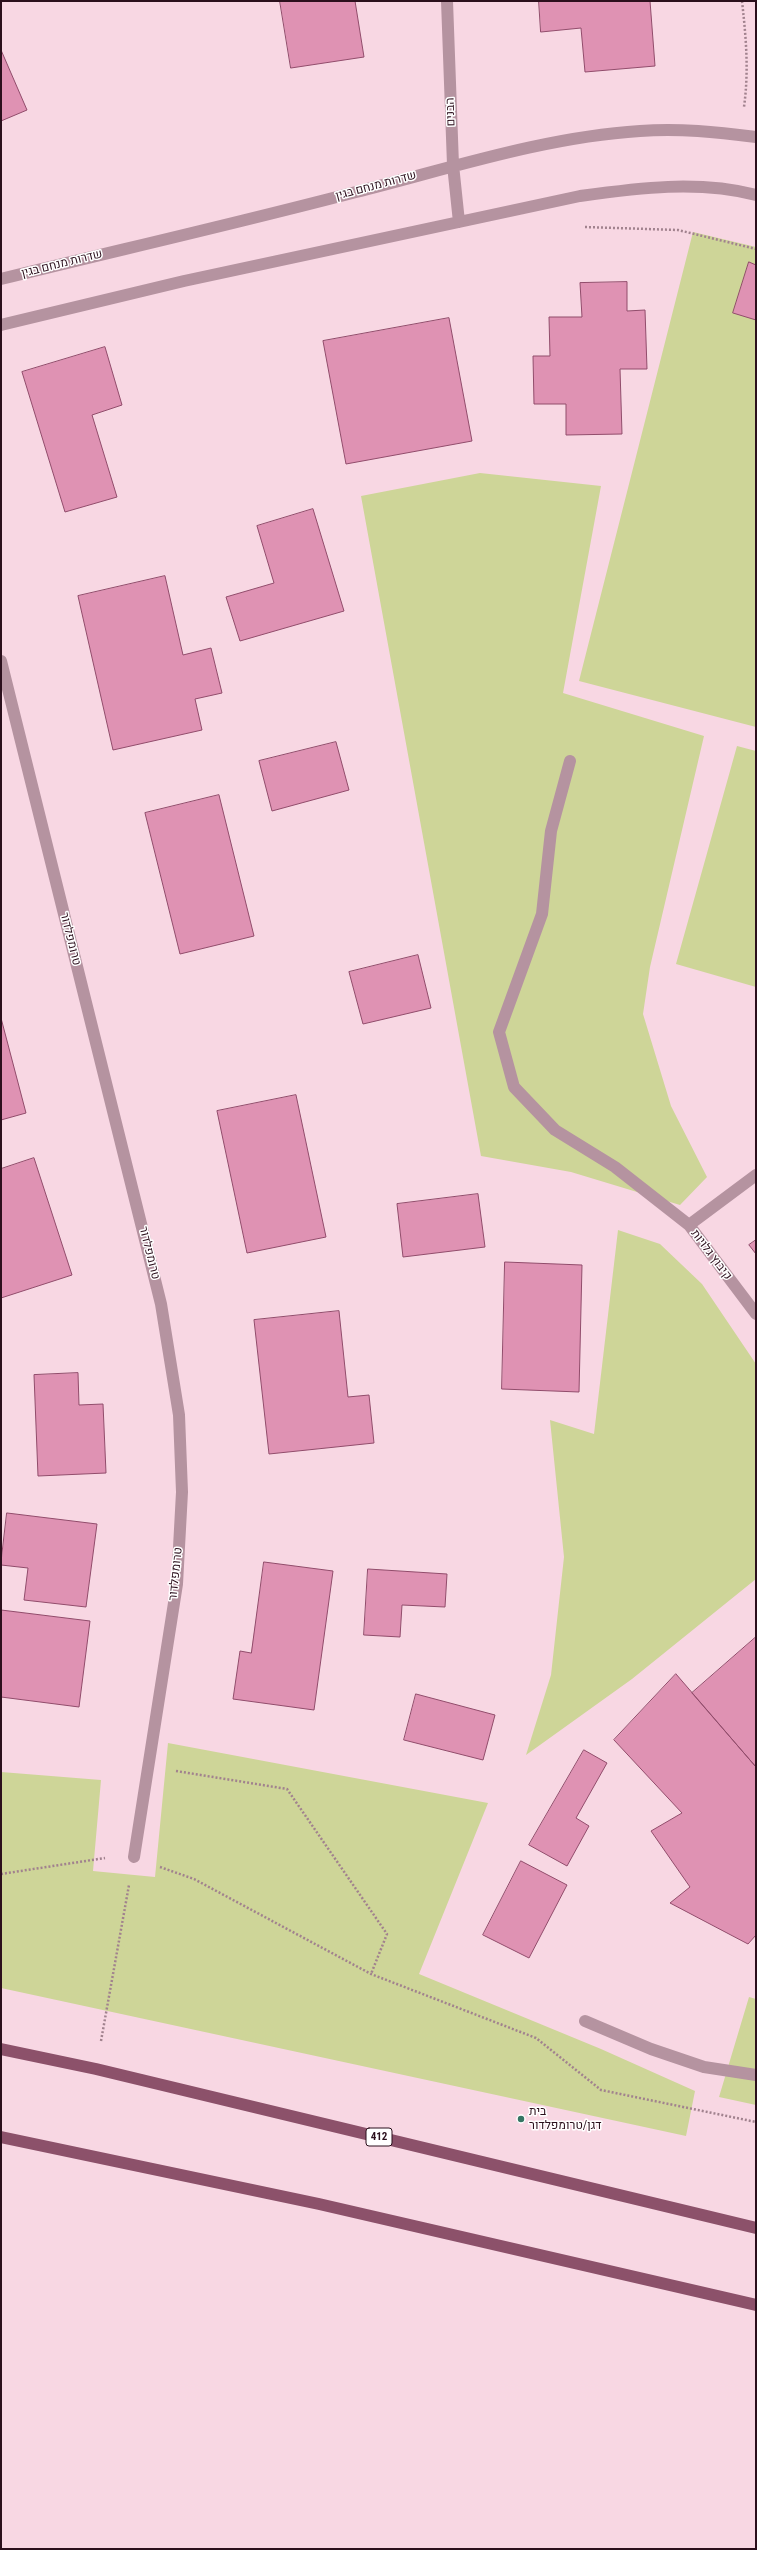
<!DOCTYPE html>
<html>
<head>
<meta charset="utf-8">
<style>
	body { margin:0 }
	#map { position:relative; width:757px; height:2550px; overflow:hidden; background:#f8d7e3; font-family:"Roboto Condensed",sans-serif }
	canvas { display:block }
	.frame { position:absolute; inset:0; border:2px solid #2b0f1c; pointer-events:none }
</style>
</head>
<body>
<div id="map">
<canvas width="757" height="2550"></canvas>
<div class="frame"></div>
</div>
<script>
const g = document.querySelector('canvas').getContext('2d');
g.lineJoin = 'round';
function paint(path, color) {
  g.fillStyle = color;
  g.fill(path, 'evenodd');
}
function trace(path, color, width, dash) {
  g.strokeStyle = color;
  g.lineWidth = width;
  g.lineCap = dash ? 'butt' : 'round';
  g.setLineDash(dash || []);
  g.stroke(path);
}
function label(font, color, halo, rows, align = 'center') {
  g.font = font + ' "Roboto Condensed",Heebo,sans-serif';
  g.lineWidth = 3;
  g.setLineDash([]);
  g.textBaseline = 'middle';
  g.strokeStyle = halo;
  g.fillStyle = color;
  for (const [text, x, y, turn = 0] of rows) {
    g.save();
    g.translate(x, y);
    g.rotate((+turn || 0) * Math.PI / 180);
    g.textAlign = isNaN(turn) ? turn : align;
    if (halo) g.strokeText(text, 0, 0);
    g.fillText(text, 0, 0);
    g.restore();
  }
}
paint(new Path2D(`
	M693 232 756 247V727L579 681Z
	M480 473 601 486 563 693 704 736 650 967 643 1014 671 1106 707 1177 680 1205 571 1172 481 1156 361 496Z
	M737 746 756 751V987L676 964Z
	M618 1230 660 1244 702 1284 756 1364V1579L632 1679 526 1755 551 1675 564 1557 550 1420 594 1434Z
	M168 1743 488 1803 419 1974 601 2049 695 2091 686 2136 1 1988V1772L101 1780 93 1871 155 1877Z
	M749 1997 756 1999V2105L719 2097Z`), '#ced598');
const building = new Path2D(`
	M280 1H355L364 57 291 68Z
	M539 1H650L655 66 585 72 581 28 541 32Z
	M1 50 27 110 1 121Z
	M749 262 756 265V320L733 313Z
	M627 282V311L645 310 647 369H620L622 434 566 435V404H534L533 356H550L549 317H582L580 283Z
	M449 318 472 441 346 464 323 341Z
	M105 347 122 405 92 415 117 497 65 512 22 372Z
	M313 509 344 611 240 641 226 597 274 583 257 526Z
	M165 576 183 655 211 648 222 693 195 699 202 730 113 750 78 596Z
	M336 742 349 790 272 811 259 761Z
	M219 795 254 936 180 954 145 813Z
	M418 955 431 1008 363 1024 349 972Z
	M1 1018 26 1113 1 1120Z
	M296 1095 326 1237 247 1253 217 1111Z
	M34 1158 72 1275 1 1298V1169Z
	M478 1194 485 1247 403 1257 397 1204Z
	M756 1240V1254L749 1245Z
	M505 1262 582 1265 579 1392 502 1389Z
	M339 1311 348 1397 369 1395 374 1443 269 1454 254 1320Z
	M78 1373 79 1405 103 1404 106 1473 38 1476 34 1375Z
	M7 1513 97 1524 86 1607 24 1600 28 1568 1 1565Z
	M264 1562 333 1571 314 1710 233 1699 240 1651 251 1653Z
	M368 1569 447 1574 445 1607 402 1605 400 1637 364 1635Z
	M1 1610 90 1621 79 1707 1 1697Z
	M756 1637V1767L692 1693Z
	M676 1674 756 1767V1935L748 1944 670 1903 690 1887 651 1831 682 1813 614 1740Z
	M416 1694 495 1715 483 1760 404 1740Z
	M584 1750 607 1763 576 1818 589 1826 567 1866 529 1845Z
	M521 1861 567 1885 529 1958 483 1935Z`);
paint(building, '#df92b3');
trace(building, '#914c6b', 1);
trace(new Path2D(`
	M742 1C746 37 749 71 744 107
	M585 227 678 230 756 249
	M176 1771 287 1789 387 1934 371 1974
	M160 1867 194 1879 371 1974 536 2038 601 2090 756 2122
	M1 1874 105 1858
	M101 2041 129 1885`), '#a1828e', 2.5, [2, 2]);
trace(new Path2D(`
	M447 1 453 165 459 222
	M1 279C119 250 238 223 356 192 448 169 544 137 640 131 679 128 717 132 756 137
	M1 325 184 281 580 196C638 188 698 180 756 195
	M1 661 161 1304 179 1415 182 1492 177 1584 134 1857
	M570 761 551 831 542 914 499 1032 514 1087 555 1130 615 1167 689 1225 756 1314
	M689 1225 756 1175
	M585 2021 651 2049 704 2067 756 2075`), '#b593a0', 12);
trace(new Path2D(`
	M1 2049 96 2069 756 2228
	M1 2137 319 2204 756 2305`), '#8c516a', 12);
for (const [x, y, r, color] of [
	[521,2119,4,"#357563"]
]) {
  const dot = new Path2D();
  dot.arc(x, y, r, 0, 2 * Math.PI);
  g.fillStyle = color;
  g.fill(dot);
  trace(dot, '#fff', 1.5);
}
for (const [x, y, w] of [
	[379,2137,26]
]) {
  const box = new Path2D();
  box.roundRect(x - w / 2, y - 9, w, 18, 3);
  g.fillStyle = '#fff';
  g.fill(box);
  trace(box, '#2b0f1c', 1);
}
label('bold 11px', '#2b0f1c', null, [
	["412",379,2137]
]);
label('12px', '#2b0f1c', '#fff', [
	["הבנים",451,112,-92],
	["שדרות מנחם בגין",376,186,-15],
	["שדרות מנחם בגין",62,264,-14],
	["טרומפלדור",70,939,76],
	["טרומפלדור",149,1253,76],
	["קיבוץ גלויות",711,1255,53],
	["טרומפלדור",176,1574,-84]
]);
label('12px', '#2b0f1c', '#fff', [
	["בית",529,2112],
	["דגן/טרומפלדור",529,2126]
], 'left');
</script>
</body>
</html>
